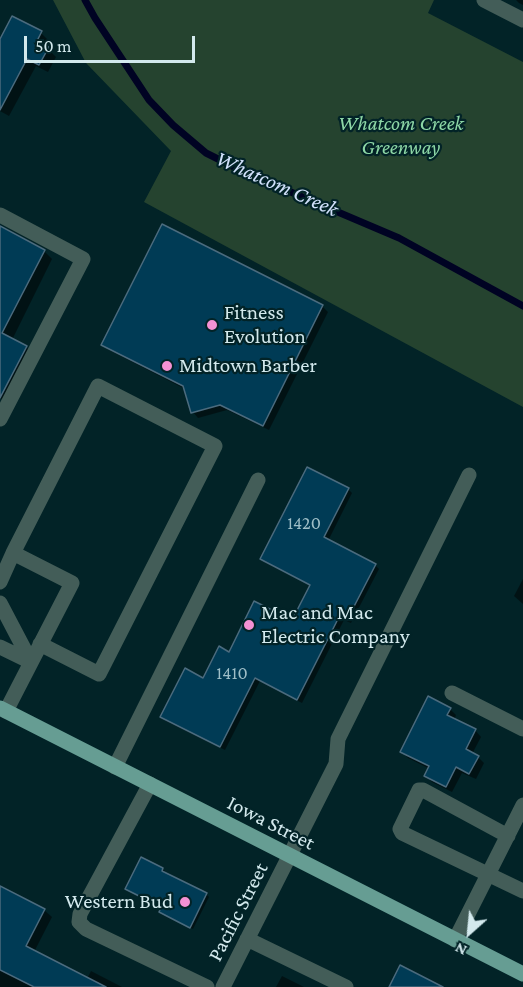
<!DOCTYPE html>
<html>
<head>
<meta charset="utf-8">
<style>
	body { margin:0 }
	#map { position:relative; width:523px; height:987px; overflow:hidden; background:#022327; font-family:"Crimson Pro",serif }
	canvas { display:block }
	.north { position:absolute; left:439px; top:903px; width:60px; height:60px; -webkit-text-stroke:4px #022327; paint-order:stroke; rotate:207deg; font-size:16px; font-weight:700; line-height:24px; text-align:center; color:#d3e9ed }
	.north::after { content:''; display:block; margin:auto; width:21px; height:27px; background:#d3e9ed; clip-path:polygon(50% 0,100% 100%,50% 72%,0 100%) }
	.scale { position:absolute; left:24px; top:36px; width:171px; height:27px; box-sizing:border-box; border:3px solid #d3e9ed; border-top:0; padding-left:8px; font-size:18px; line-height:21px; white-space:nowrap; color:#d3e9ed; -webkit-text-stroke:4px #022327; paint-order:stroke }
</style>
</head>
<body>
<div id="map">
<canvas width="523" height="987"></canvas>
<div class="north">N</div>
<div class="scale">50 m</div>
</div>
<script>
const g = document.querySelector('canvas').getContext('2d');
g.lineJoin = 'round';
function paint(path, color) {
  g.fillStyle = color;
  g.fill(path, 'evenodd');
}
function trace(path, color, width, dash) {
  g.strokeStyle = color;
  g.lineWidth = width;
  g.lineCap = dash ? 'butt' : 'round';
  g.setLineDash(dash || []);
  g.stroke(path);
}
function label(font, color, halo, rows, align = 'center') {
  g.font = font + ' "Crimson Pro",serif';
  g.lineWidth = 4.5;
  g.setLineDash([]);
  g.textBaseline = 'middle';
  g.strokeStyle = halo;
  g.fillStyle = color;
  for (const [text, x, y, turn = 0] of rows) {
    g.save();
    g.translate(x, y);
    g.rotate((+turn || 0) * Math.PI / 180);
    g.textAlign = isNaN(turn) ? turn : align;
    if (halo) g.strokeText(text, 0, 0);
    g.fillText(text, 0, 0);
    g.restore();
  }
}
paint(new Path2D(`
	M53 0H434L428 13 523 62V407L144 202 171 151 86 63Z`), '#25432f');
paint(new Path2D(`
	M516 0H523V5L519 3Z
	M41 33 49 41 46 47 56 57 48 72 36 66 9 116 0 111V42Z
	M162 226 322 306 328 312 269 430 227 410 198 418 193 412 185 389 109 350 103 344Z
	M0 227 44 251 52 259 12 340 26 347 35 355 10 403 0 398Z
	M348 489 352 493 328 541 375 565 379 569 351 623 344 620 302 703 260 681 225 750 166 721 162 717 203 680 229 654 293 622 311 586 266 563 262 559Z
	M523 579V604L514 596Z
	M450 709 456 715 454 720 475 730 481 737 472 754 478 757 484 763 476 779 462 773 452 792 432 782 426 776 430 769 408 758 402 752Z
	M162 869 165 871 164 873 207 895 209 897 193 929 163 914 162 908 129 891Z
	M0 887 44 910 52 917 34 952 87 979 91 971 122 987H0Z
	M282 976 304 987H276Z`), '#0007');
trace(new Path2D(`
	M85 0 95 18 149 100 173 125 206 153 246 173 399 238 523 306`), '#000323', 7);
const building = new Path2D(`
	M12 16 42 31 37 41 49 47 39 65 27 59 0 110V39Z
	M162 224 323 305 263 426 220 405 191 413 183 386 101 345Z
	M0 226 45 250 2 333 27 346 0 398Z
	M307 467 349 488 324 537 376 564 347 620 339 617 297 700 255 678 220 747 160 717 185 668 203 678 219 646 229 652 254 601 292 620 310 585 260 559Z
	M428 696 451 708 447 715 476 729 466 749 479 756 469 774 456 767 446 787 424 776 429 766 400 752Z
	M141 857 163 868 162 871 207 893 190 928 159 912 161 907 125 889Z
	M0 886 45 909 26 946 106 987H34L0 970Z
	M400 965 443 987H389Z`);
paint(building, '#003b55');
trace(building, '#4b6b7e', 1.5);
trace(new Path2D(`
	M484 0 523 20
	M0 215 83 259 0 419
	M0 582 13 553
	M0 603 31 662
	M0 647 31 662
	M452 693 523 729
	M6 711 72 583 13 553 98 386 215 446 99 674 40 644
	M115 767 258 480
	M150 784 80 914 79 922 86 929 207 987
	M508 836 423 790H419L400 829 402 833 523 891
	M247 939 346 987
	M455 940 523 805
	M223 987 336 764 338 739 469 475`), '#435d58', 15);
trace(new Path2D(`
	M0 708 523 974`), '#669d93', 15);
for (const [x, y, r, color] of [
	[212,325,6,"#f491d4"],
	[167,366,6,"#f491d4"],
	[249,625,6,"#f491d4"],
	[185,902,6,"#f491d4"]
]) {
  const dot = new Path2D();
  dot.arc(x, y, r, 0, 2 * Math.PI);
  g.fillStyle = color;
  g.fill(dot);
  trace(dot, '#022327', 2);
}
label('18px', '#9ebec7', null, [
	["1420",304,523],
	["1410",232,673]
]);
label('italic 21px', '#8dd7a6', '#022327', [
	["Whatcom Creek",401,124],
	["Greenway",401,148]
]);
label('21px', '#d3e9ed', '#022327', [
	["Fitness",224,313],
	["Evolution",224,337],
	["Midtown Barber",179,366],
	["Mac and Mac",261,613],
	["Electric Company",261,637],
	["Western Bud",173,902,"right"]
], 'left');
label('21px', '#d3e9ed', '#022327', [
	["Iowa Street",271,823,27],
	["Pacific Street",238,912,-63]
]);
label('italic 22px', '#d1e1fb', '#022327', [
	["Whatcom Creek",277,184,24]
]);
</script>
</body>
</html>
